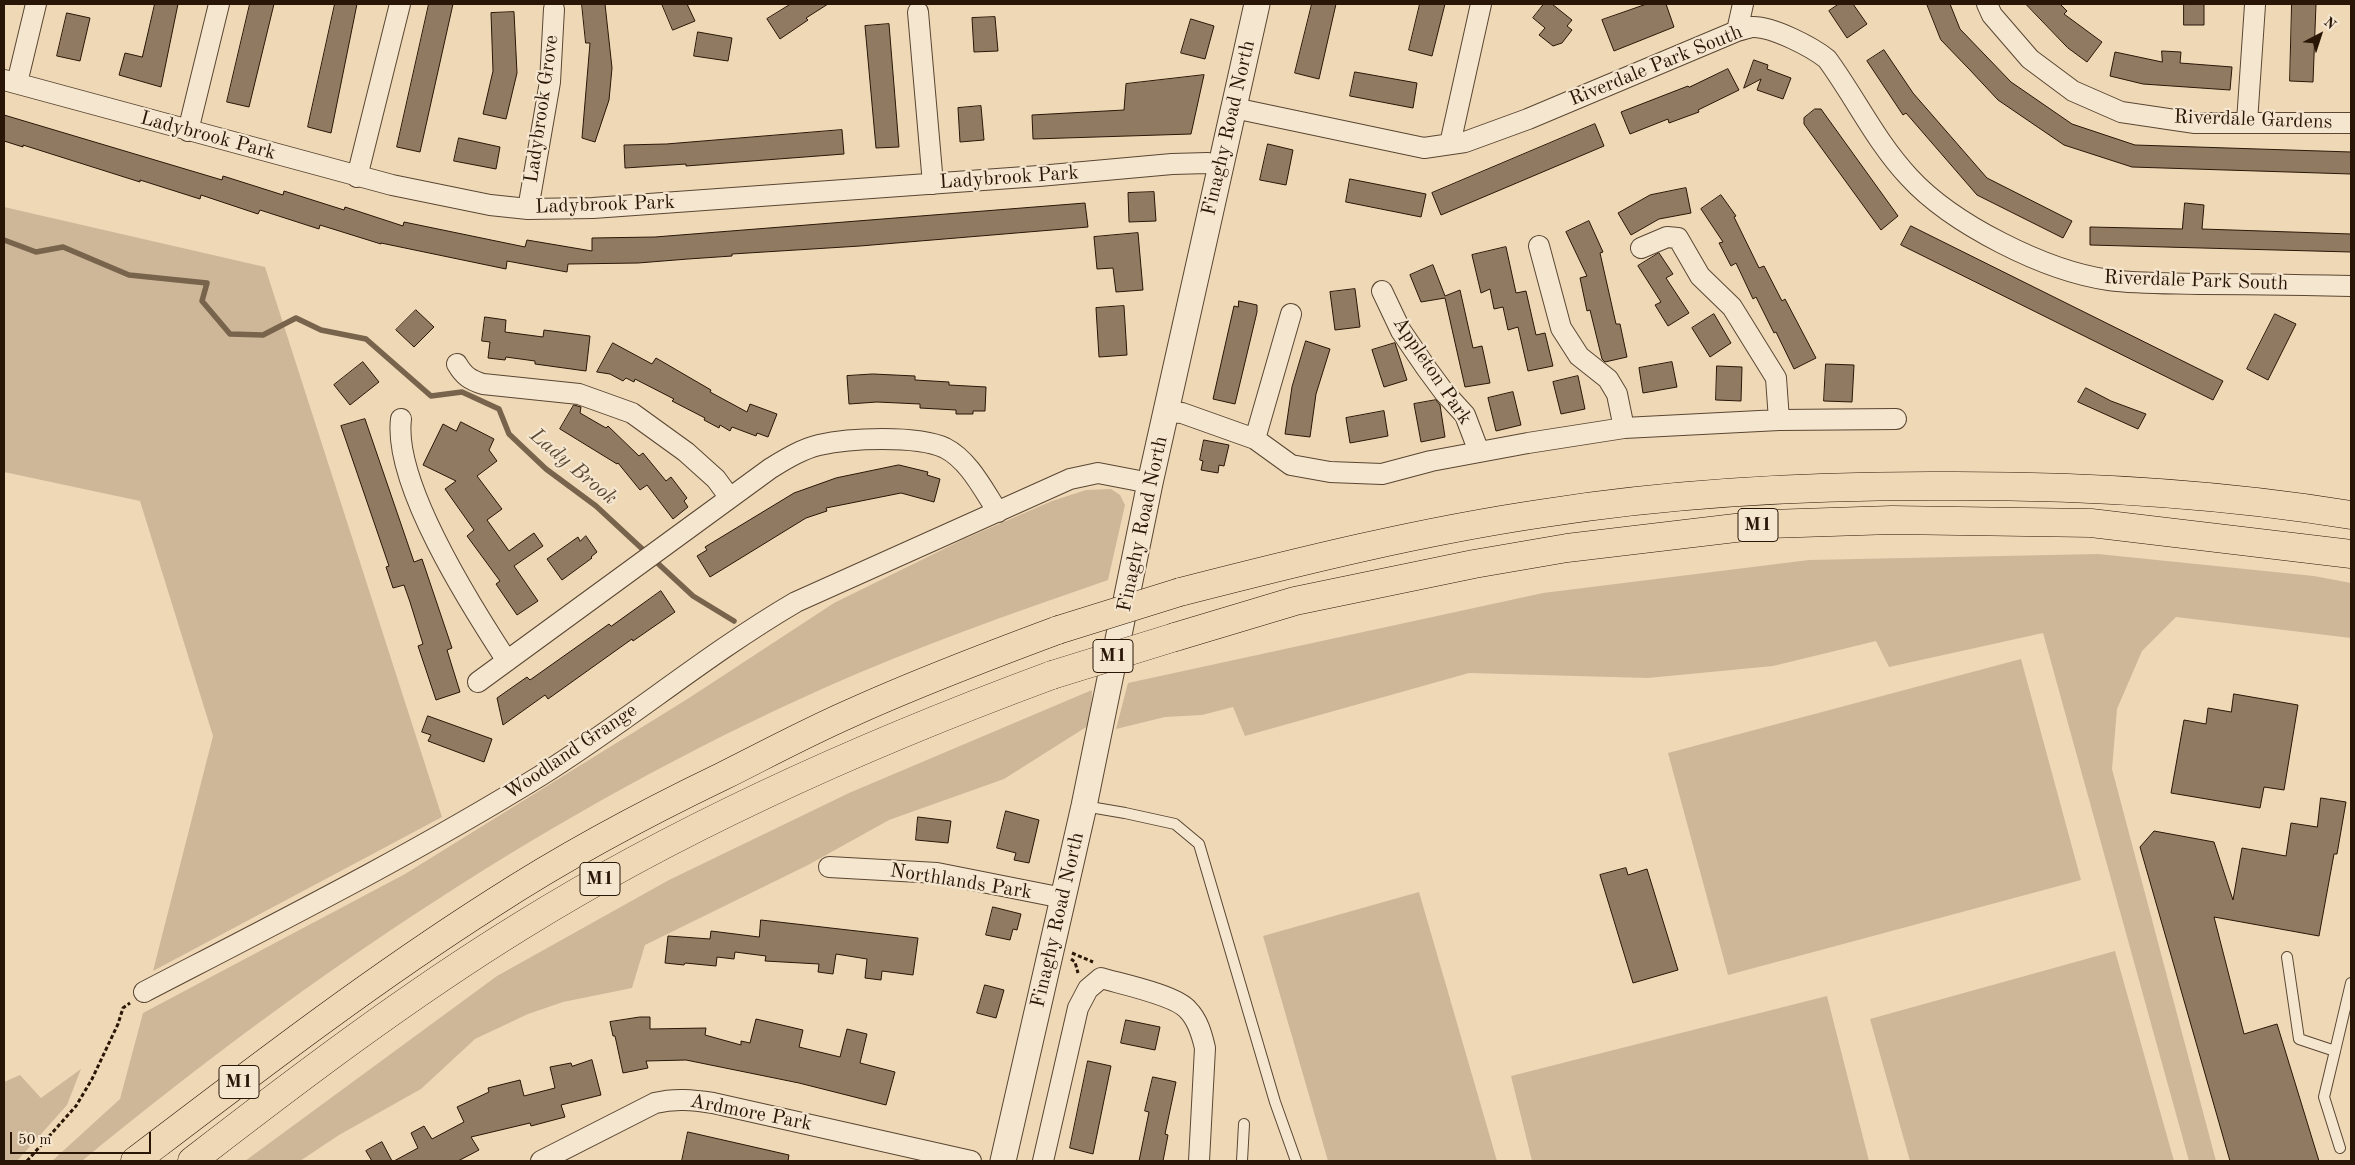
<!DOCTYPE html>
<html>
<head>
<meta charset="utf-8">
<style>
	body { margin:0 }
	#map { position:relative; width:2355px; height:1165px; overflow:hidden; background:#efd8b6; font-family:"Old Standard TT",serif }
	canvas { display:block }
	.frame { position:absolute; inset:0; border:5px solid #291606; pointer-events:none }
	.north { position:absolute; left:2295px; top:10px; width:50px; height:50px; -webkit-text-stroke:4px #f5e6d0; paint-order:stroke; rotate:40deg; font-size:14px; font-weight:700; line-height:20px; text-align:center; color:#291606 }
	.north::after { content:''; display:block; margin:auto; width:18px; height:22px; background:#291606; clip-path:polygon(50% 0,100% 100%,50% 72%,0 100%) }
	.scale { position:absolute; left:10px; top:1132px; width:141px; height:22px; box-sizing:border-box; border:2px solid #291606; border-top:0; padding-left:6px; font-size:15px; line-height:18px; white-space:nowrap; color:#291606; -webkit-text-stroke:4px #f5e6d0; paint-order:stroke }
</style>
</head>
<body>
<div id="map">
<canvas width="2355" height="1165"></canvas>
<div class="frame"></div>
<div class="north">N</div>
<div class="scale">50 m</div>
</div>
<script>
const g = document.querySelector('canvas').getContext('2d');
g.lineJoin = 'round';
function paint(path, color) {
  g.fillStyle = color;
  g.fill(path, 'evenodd');
}
function trace(path, color, width, dash) {
  g.strokeStyle = color;
  g.lineWidth = width;
  g.lineCap = dash ? 'butt' : 'round';
  g.setLineDash(dash || []);
  g.stroke(path);
}
function label(font, color, halo, rows, align = 'center') {
  g.font = font + ' "Old Standard TT",serif';
  g.lineWidth = 4.5;
  g.setLineDash([]);
  g.textBaseline = 'middle';
  g.strokeStyle = halo;
  g.fillStyle = color;
  for (const [text, x, y, turn = 0] of rows) {
    g.save();
    g.translate(x, y);
    g.rotate((+turn || 0) * Math.PI / 180);
    g.textAlign = isNaN(turn) ? turn : align;
    if (halo) g.strokeText(text, 0, 0);
    g.fillText(text, 0, 0);
    g.restore();
  }
}
paint(new Path2D(`
	M4 207 265 267 442 817 153 971 213 736 140 501 4 472Z
	M1111 489 1120 495 1125 505 1108 580C1013 613 916 647 824 688 556 808 309 974 82 1161H52L120 1099 143 1013 405 874 689 698 834 603 962 540 1052 501 1086 490Z
	M2098 554 2314 576 2351 583V638L2176 617 2142 651 2117 709 2112 769 2216 1161H2189L2043 633 1889 667 1876 641 1773 666 1648 678 1469 673 1245 736 1233 707 1202 715 1165 717 1116 729 1128 683 1543 593 1809 560Z
	M2021 659 2081 880 1728 975 1668 753Z
	M1092 690 1091 724 1004 779 889 820 808 865 645 945 632 988 563 1002 528 1014 475 1039 421 1089 339 1135 300 1161H245L497 976 669 880 849 793Z
	M1419 892 1497 1161H1328L1263 936Z
	M2115 951 2174 1161H1910L1870 1019Z
	M1827 996 1869 1161H1532L1511 1076Z
	M81 1069 67 1105 17 1161H4V1082L20 1075 41 1098Z`), '#cdb798');
trace(new Path2D(`
	M4 240 36 252 63 247 129 275 207 283 202 301 230 334 263 335 296 318 321 330 366 339 431 396 462 392 499 409 509 434 546 469 596 506 693 596 734 621`), '#78634c', 5.5);
const building = new Path2D(`
	M155 4H178L161 87 119 75 125 53 142 57Z
	M250 4H274L249 107 227 102Z
	M335 4H357L331 133 308 127Z
	M429 4H453L420 152 397 147Z
	M582 4H605L612 68 609 100 595 142 582 138 590 43H586Z
	M662 4H687L695 21 673 30Z
	M791 4H828L806 18 808 20 780 39 767 19Z
	M1312 4H1336L1319 79 1295 73Z
	M1420 4H1445L1432 56 1409 50Z
	M1544 4H1552L1572 20 1567 26 1572 30 1562 43 1553 46 1539 35 1545 28 1533 18Z
	M1647 4H1666L1674 27 1614 51 1602 20Z
	M1839 4H1853L1867 24 1847 38 1829 11Z
	M1927 4H1950L1960 29 2011 82 2072 124 2135 145 2351 152V174L2132 167 2064 145 1998 100 1969 69 1941 40Z
	M2026 4H2060L2067 11 2064 14 2102 42 2087 62 2068 48Z
	M2184 4H2204V25H2184Z
	M2292 4H2316L2313 82 2290 81Z
	M514 12 517 73 506 119 483 114 493 71 491 13Z
	M67 13 90 18 80 61 57 56Z
	M995 17 998 51 974 52 972 18Z
	M1191 19 1214 26 1205 59 1181 53Z
	M889 24 899 147 876 148 865 26Z
	M698 32 732 38 728 61 694 56Z
	M1884 50 1913 93 1987 178 2072 221 2063 238 1977 195 1906 113 1903 115 1867 61Z
	M2162 51 2181 52 2180 63 2232 67 2230 90 2143 84 2110 76 2115 52 2162 62Z
	M1754 60 1768 65 1767 69 1791 78 1783 99 1757 90 1761 79 1744 88Z
	M1728 69 1739 90 1698 110 1699 112 1669 123 1668 119 1630 134 1621 112 1688 86 1689 87Z
	M1355 72 1417 83 1413 108 1350 96Z
	M1204 75 1191 134 1033 139 1032 115 1124 110 1126 84Z
	M981 106 984 140 960 142 958 108Z
	M1815 109H1821L1898 216 1881 230 1804 124V118Z
	M4 115 222 180 223 176 283 195 284 191 344 210 345 207 403 226 404 222 525 247 527 240 592 251V238L655 237 1085 203 1088 227 860 246 732 254V256L688 259 638 263 568 264 567 272 507 261 506 269 381 243V244L320 225 319 229 260 210 258 214 201 195 200 199 140 180V182L23 145V147L4 141Z
	M1595 124 1604 146 1441 215 1432 193Z
	M842 130 844 154 686 166V164L625 168 624 145 666 144Z
	M459 138 500 147 496 169 454 161Z
	M1268 144 1293 150 1286 185 1260 180Z
	M1350 179 1426 194 1421 217 1346 202Z
	M1686 188 1691 213 1659 219 1631 235 1618 213 1650 195Z
	M1154 192 1156 221 1129 222 1128 193Z
	M1721 195 1736 216 1734 217 1759 268 1764 266 1782 301 1785 299 1816 358 1794 369 1776 332 1774 333 1756 297 1753 299 1736 263 1731 266 1719 243 1723 242 1701 209Z
	M2185 203 2204 205 2202 229 2351 234V252L2090 245V227L2182 229Z
	M1589 221 1603 252 1600 253 1616 324H1620L1627 357 1605 362 1602 359 1590 310 1587 311 1580 278 1587 276 1566 232Z
	M1911 226 2223 381 2213 400 1901 245Z
	M1138 233 1143 290 1116 292 1113 268 1097 269 1094 237Z
	M1506 247 1516 293 1526 291 1536 335 1545 333 1553 366 1528 371 1518 327 1508 330 1503 307 1494 309 1490 289 1481 293 1472 255Z
	M1659 253 1673 274 1666 278 1689 313 1668 326 1655 305 1661 302 1638 266Z
	M1433 265 1445 296 1460 290 1473 348 1482 346 1490 383 1465 387 1445 298 1421 302 1410 275Z
	M1355 289 1360 327 1335 330 1330 292Z
	M1239 301 1257 305V312L1235 404 1213 399 1234 306 1238 307Z
	M1124 306 1127 355 1099 357 1096 308Z
	M416 310 434 327 414 347 396 330Z
	M1714 314 1731 343 1710 357 1692 328Z
	M2275 314 2296 324 2268 380 2247 369Z
	M485 317 506 320 505 332 543 337 544 330 590 336 586 371 535 364V361L506 357 505 360 488 358 490 342 482 341Z
	M1306 341 1330 349 1316 394 1310 437 1285 434 1292 387Z
	M613 343 652 364 656 358 711 390 710 392 747 412 750 404 777 414 768 437 757 433 756 436 732 427 730 431 720 425 719 428 704 420 705 418 672 401 674 399 635 379 634 382 626 378 623 381 610 374 597 372Z
	M1395 343 1407 380 1384 387 1372 350Z
	M363 362 379 382 350 405 334 385Z
	M1672 362 1677 387 1643 393 1639 368Z
	M1826 364 1854 365 1852 402 1824 401Z
	M1717 366 1742 367 1741 401 1716 400Z
	M873 374 915 376V380L949 382V385L986 387 985 411H973V414H956V410L920 408V404L877 402 849 404 847 376Z
	M1578 376 1585 409 1561 414 1553 382Z
	M2086 388 2111 401 2146 414 2138 429 2078 402Z
	M1513 392 1521 425 1496 431 1488 398Z
	M1436 400 1440 405 1445 437 1421 442 1414 404Z
	M574 405 581 407 580 413 606 428 608 426 639 456 643 453 666 481 671 477 687 498 684 501 688 507 673 519 647 485 640 490 618 463 617 464 560 429Z
	M1384 411 1388 436 1350 443 1346 418Z
	M365 419 414 562 422 559 452 648 447 650 460 692 436 700 418 646 423 644 410 602 404 585 393 588 386 567 389 566 341 426Z
	M461 422 494 439 489 450 497 461 477 476 502 509 487 520 509 551 534 533 543 546 514 566 538 601 517 615 496 584 500 581 467 536 474 530 445 489 456 481 423 465 443 424 456 431Z
	M1204 440 1229 445 1224 466 1219 465 1218 473 1201 470 1203 461 1200 460Z
	M899 465 928 472 927 475 940 479 934 502 901 493 826 508 827 511 806 518 710 577 697 556 707 550 705 547 794 493 836 478Z
	M586 536 597 552 591 557 592 558 562 580 547 559 578 537 580 541Z
	M661 591 675 612 633 641 632 639 548 699 545 695 503 725 497 698 527 677 530 680 609 624 611 626Z
	M2234 694 2298 705 2284 790 2264 787 2260 808 2171 793 2184 720 2206 724 2208 708 2231 712Z
	M428 716 492 739 484 762 428 741 431 735 422 732Z
	M2321 798 2346 802 2337 854H2334L2319 936 2214 917 2244 1034 2277 1024 2319 1161H2230L2140 847 2154 831 2214 842 2233 900 2242 848 2286 856 2291 823 2317 827Z
	M1006 811 1039 820 1029 863 1014 860 1016 853 997 848Z
	M918 817 951 821 948 843 916 840Z
	M1626 868 1628 875 1647 869 1678 970 1633 983 1600 875Z
	M993 907 1021 914 1017 930 1013 929 1010 940 986 935Z
	M761 920 918 938 913 975 882 971 881 980 865 978 867 959 836 954 833 974 818 972 819 964 765 961 766 956 735 952 734 959 717 957 716 966 685 963 684 965 665 963 668 936 710 939 711 931 759 937Z
	M985 985 1004 990 996 1018 977 1013Z
	M640 1017H650V1029L706 1028 705 1035 741 1045V1041L750 1043 756 1019 803 1030 799 1047 840 1057 847 1029 867 1034 860 1063 895 1072 886 1105 799 1083 686 1060 646 1061 648 1068 623 1073 615 1036H613L610 1022Z
	M1126 1020 1160 1027 1155 1050 1121 1043Z
	M592 1060 601 1095 561 1105 565 1117 531 1126 530 1123 471 1137 479 1150 458 1161H394L418 1148 411 1133 424 1126 432 1139 464 1122 457 1107 489 1092 488 1088 520 1080 524 1096 555 1088 550 1067 571 1063 572 1066Z
	M1088 1061 1111 1066 1093 1154 1070 1148Z
	M1153 1077 1176 1082 1165 1134 1168 1135 1163 1161H1139L1149 1112 1145 1111Z
	M688 1132 789 1155 788 1161H682Z
	M382 1142 392 1161H372L366 1151Z`);
paint(building, '#907b62');
trace(building, '#291606', 1);
const service = new Path2D(`
	M1084 806 1125 813 1175 824 1199 844 1275 1102 1296 1161
	M2287 957 2299 1039 2335 1051 2351 983
	M2335 1051 2324 1097 2340 1148
	M1242 1161 1244 1124`);
const minor = new Path2D(`
	M1987 4 1992 15 2030 59 2073 91 2121 112 2195 123H2351
	M918 12 933 184
	M1737 31 1743 4
	M4 80 392 185 490 205 528 209 593 208 1039 176 1172 164 1208 163 1220 165
	M17 83 36 4
	M1234 108 1424 148 1465 142 1528 119 1737 31C1742 30 1747 28 1752 27 1772 26 1812 47 1827 59 1855 97 1876 142 1909 177 1952 224 2045 271 2109 280 2139 284 2172 283 2203 284 2253 284 2302 285 2351 286
	M2247 122 2255 5
	M188 131 219 4
	M1450 144 1481 4
	M357 177 400 4
	M528 209 550 82 554 9
	M1539 246 1561 328 1579 356 1608 379 1617 394 1624 428
	M1641 248 1667 237 1678 238 1700 276 1732 307 1776 378 1779 420
	M1382 291 1401 331 1427 369 1444 392 1465 415 1479 452
	M457 364C464 376 470 380 483 384L579 394 632 413 686 452 716 479 730 498
	M1167 412 1182 413 1255 439 1291 465 1330 472 1382 474 1431 461 1528 443 1624 428 1779 420 1896 419
	M401 419C393 484 471 606 507 661
	M1255 439 1291 314
	M478 682 771 468C786 459 802 449 819 445 849 438 917 435 945 448 969 460 984 491 998 512
	M829 867 937 873 1063 898
	M144 992C277 923 412 855 540 776 628 721 707 654 796 602L1070 479 1098 473 1150 483
	M541 1161 655 1103C675 1098 693 1100 713 1103L971 1161
	M1043 1161 1078 1008 1088 989 1101 978C1121 984 1176 995 1188 1010 1198 1020 1202 1035 1205 1048L1199 1161`);
const tertiary = new Path2D(`
	M1003 1161 1084 806 1150 483 1257 4`);
const motorway = new Path2D(`
	M1180 592C1301 561 1422 531 1545 513 1673 493 1802 486 1931 486 2071 485 2212 492 2351 515
	M1175 637 1295 601 1474 564 1567 548 1769 524 1892 520 2091 523 2351 554
	M135 1161C252 1072 369 982 493 903 567 855 644 814 723 776 765 755 806 733 849 714 917 683 988 656 1058 630
	M192 1161C298 1079 406 997 521 926 687 823 868 743 1052 675`);
trace(service, '#5a4632', 12);
trace(minor, '#5a4632', 22);
trace(tertiary, '#5a4632', 27);
trace(motorway, '#291606', 29);
trace(new Path2D(`
	M1072 953 1093 962
	M1071 959 1075 962 1078 973
	M27 1161 76 1106 92 1079 118 1024 123 1008 130 1003`), '#291606', 3, [4, 2.5]);
trace(service, '#f5e6d0', 10);
trace(minor, '#f5e6d0', 20);
trace(tertiary, '#f5e6d0', 25);
trace(motorway, '#efd8b6', 28);
const motorwayBridge = new Path2D(`
	M1058 630 1180 592
	M1052 675 1175 637`);
trace(motorwayBridge, '#291606', 29, []);
trace(motorwayBridge, '#efd8b6', 28);
for (const [x, y, w] of [
	[1758,525,40],
	[1113,656,40],
	[600,879,40],
	[239,1082,40]
]) {
  const box = new Path2D();
  box.roundRect(x - w / 2, y - 16.5, w, 33, 4);
  g.fillStyle = '#f5e6d0';
  g.fill(box);
  trace(box, '#291606', 1);
}
label('bold 19px', '#291606', null, [
	["M1",1758,525],
	["M1",1113,656],
	["M1",600,879],
	["M1",239,1082]
]);
label('20px', '#291606', '#f5e6d0', [
	["Riverdale Park South",1656,66,-22],
	["Ladybrook Grove",542,109,-82],
	["Riverdale Gardens",2253,120,2],
	["Finaghy Road North",1229,128,-77],
	["Ladybrook Park",208,136,15],
	["Ladybrook Park",1009,178,-4],
	["Ladybrook Park",605,205,-2],
	["Riverdale Park South",2196,281,2],
	["Appleton Park",1432,371,56],
	["Finaghy Road North",1143,524,-78],
	["Woodland Grange",571,752,-34],
	["Northlands Park",961,882,9],
	["Finaghy Road North",1058,920,-77],
	["Ardmore Park",751,1113,11]
]);
label('italic 21px', '#5d4934', '#f5e6d0', [
	["Lady Brook",573,467,40]
]);
</script>
</body>
</html>
